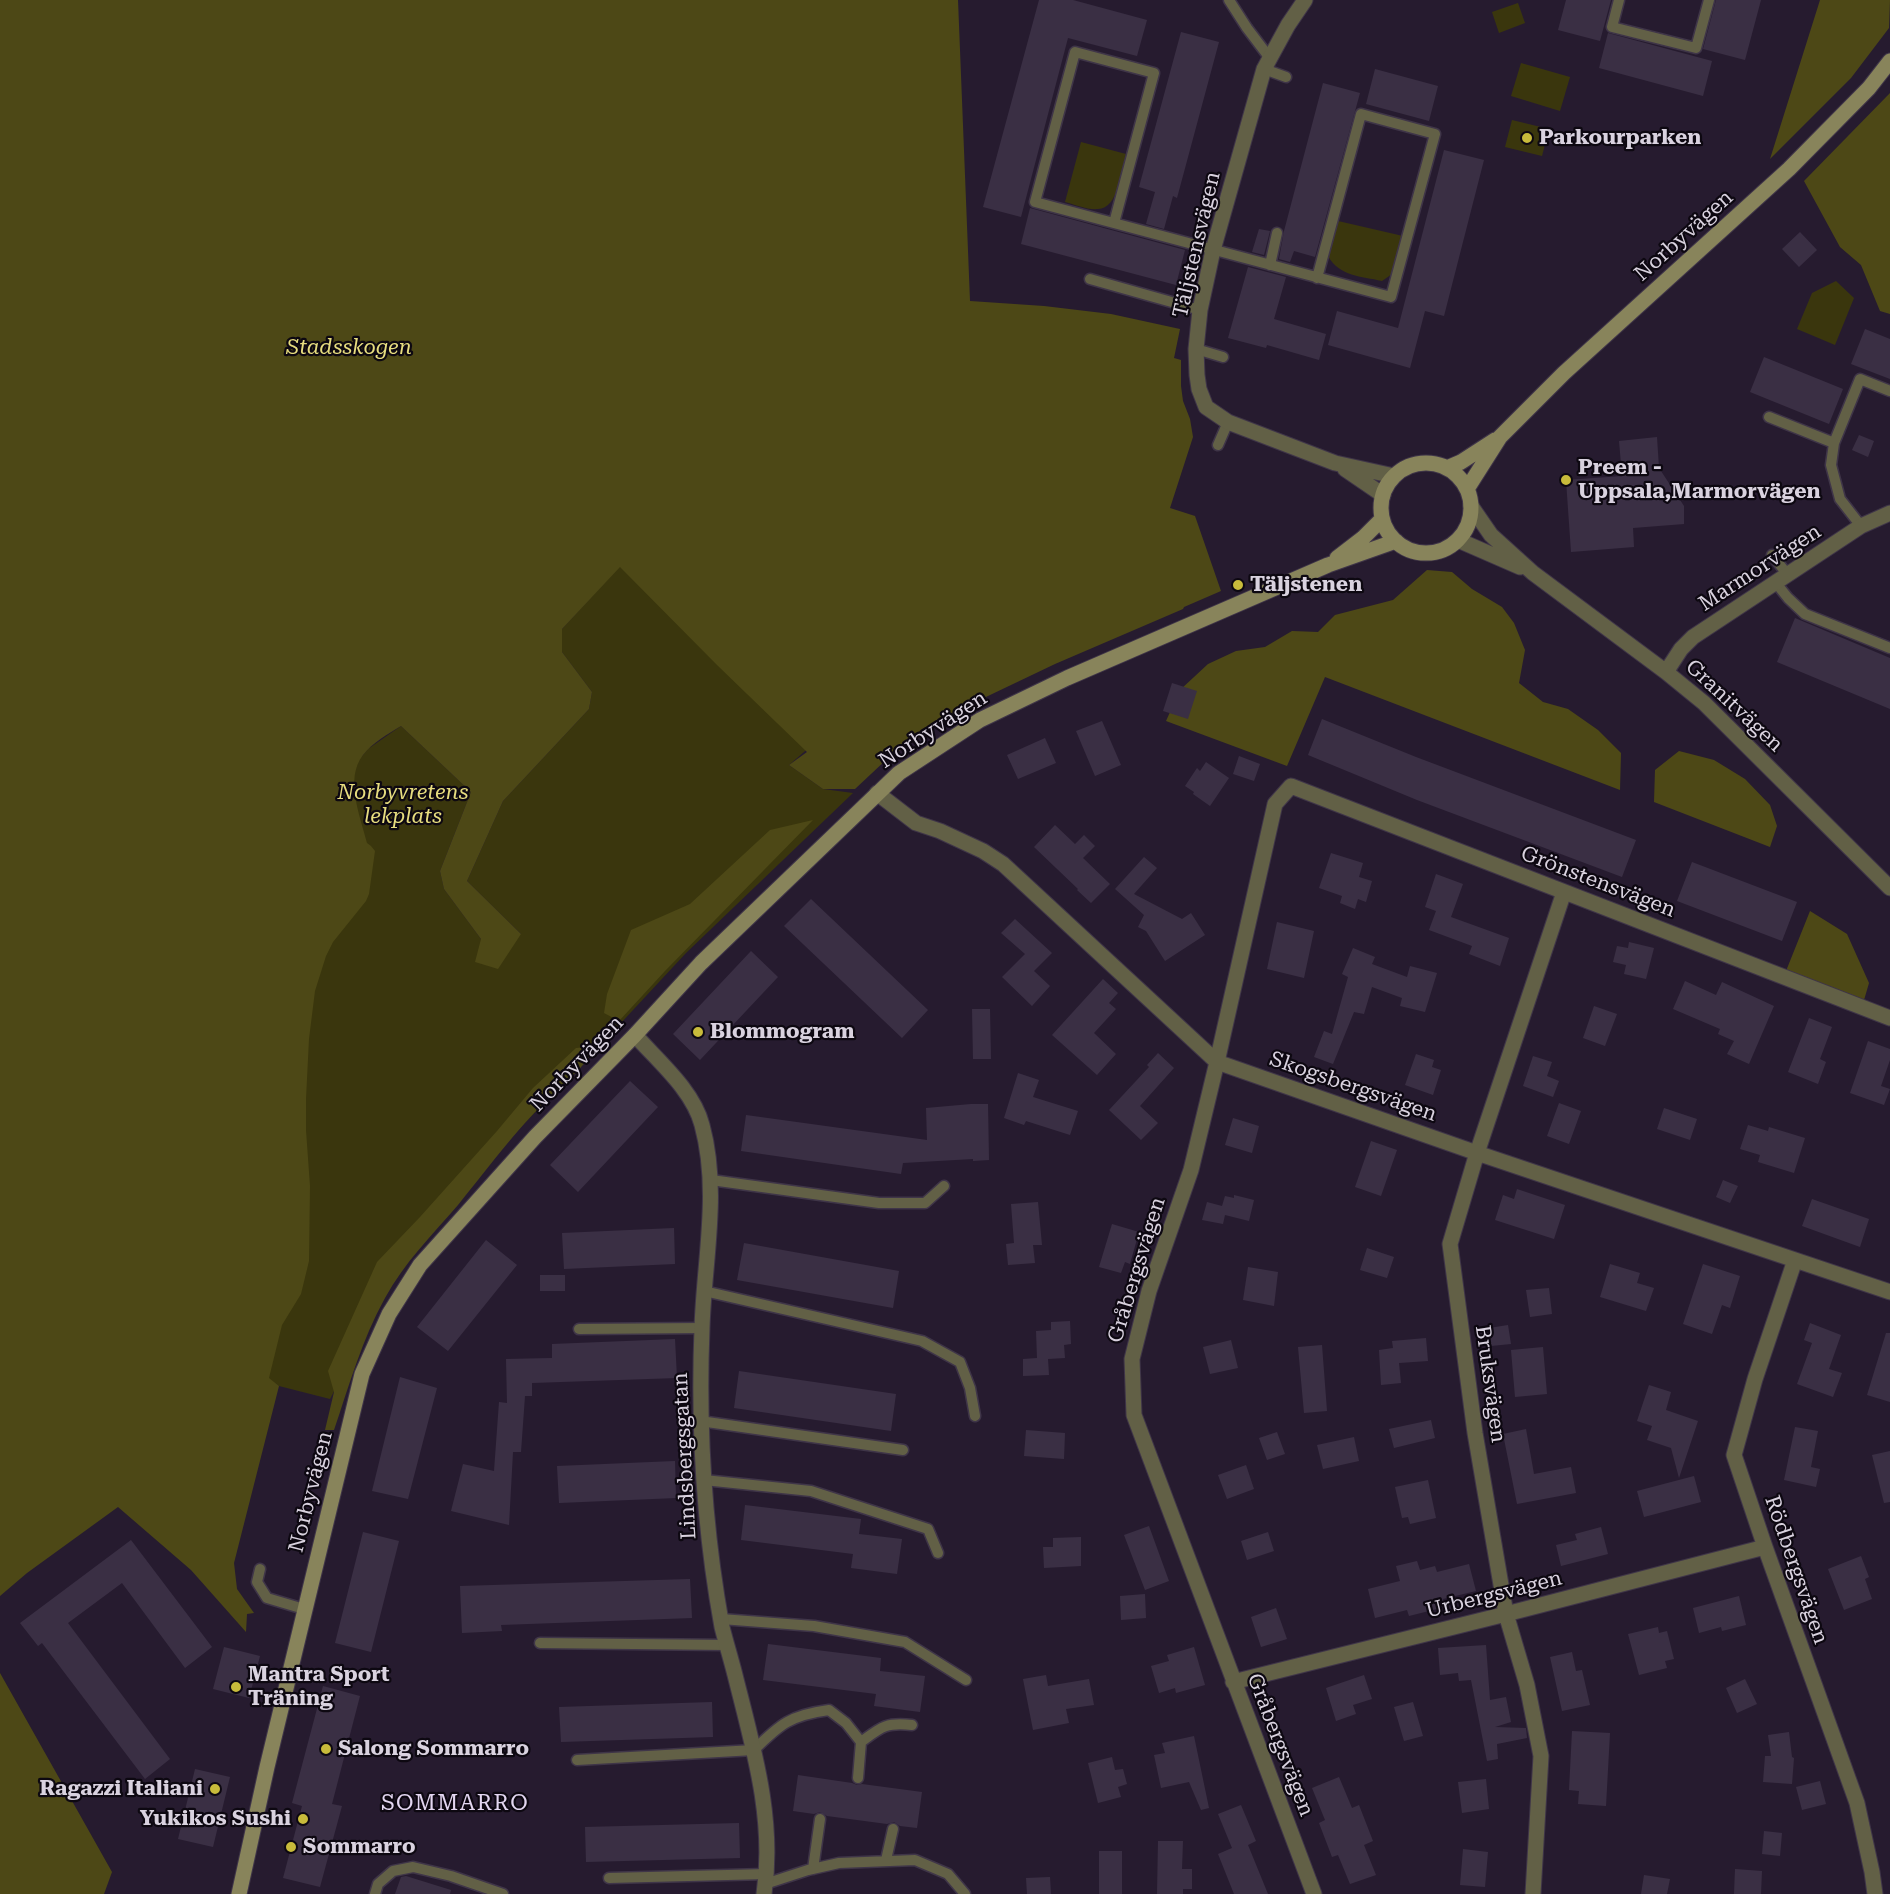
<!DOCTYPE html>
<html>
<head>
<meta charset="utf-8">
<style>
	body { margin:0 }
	canvas { display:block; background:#261b2f }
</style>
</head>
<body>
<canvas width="1890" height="1894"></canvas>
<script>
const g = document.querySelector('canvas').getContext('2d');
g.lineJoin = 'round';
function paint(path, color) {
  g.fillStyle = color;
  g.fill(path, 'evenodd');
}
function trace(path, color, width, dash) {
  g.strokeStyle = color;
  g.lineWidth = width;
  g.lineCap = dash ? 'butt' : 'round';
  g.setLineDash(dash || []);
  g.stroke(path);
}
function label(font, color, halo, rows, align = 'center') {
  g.font = font + ' "Roboto Serif",serif';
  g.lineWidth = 4.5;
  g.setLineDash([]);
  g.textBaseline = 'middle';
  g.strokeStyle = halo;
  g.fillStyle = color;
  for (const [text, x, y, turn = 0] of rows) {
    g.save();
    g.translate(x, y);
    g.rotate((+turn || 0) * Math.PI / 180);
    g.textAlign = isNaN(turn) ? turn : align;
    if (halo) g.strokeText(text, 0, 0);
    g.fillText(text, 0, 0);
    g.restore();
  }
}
paint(new Path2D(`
	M1518 3 1525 23 1499 33 1492 12Z
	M1521 63 1570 77 1560 111 1511 96Z
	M1512 120 1549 129 1542 156 1505 147Z
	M1081 142 1126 154C1122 170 1118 209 1098 209 1087 210 1076 205 1065 202Z
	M1338 221 1403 236 1395 272 1382 281C1361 276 1340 277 1328 256Z
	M1836 281 1854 298 1835 345 1797 329 1812 293Z
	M629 556 812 745 789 765 823 789 853 793 686 953 620 1024 521 1127 406 1254 330 1399 279 1386 262 1374 305 986 342 820V780L368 749 401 726 471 792 440 871 444 889 481 939 521 934 467 881 503 801 589 709 592 692 562 652V629Z`), '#3a360d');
paint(new Path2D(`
	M0 0H958L970 301 1044 306 1111 314 1180 329 1174 358 1181 360V386L1183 401 1190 419 1193 437 1170 508 1195 516 1221 591 1184 607 1183 609 1055 664 967 706 887 759 855 789H823L789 765 807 752 717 665 620 567 562 629V652L592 692 589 709 503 801 467 881 521 934 498 969 475 962 481 939 444 889 440 871 471 792 401 726C388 734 372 743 363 755 344 779 361 818 367 843L371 846 375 851 369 894 366 901 333 942 326 956 315 991 309 1039 306 1099V1130L310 1186 309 1261 301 1294 282 1325 269 1378 279 1386 234 1563 237 1589 254 1613 247 1614 246 1632 191 1570 118 1507 27 1573 0 1596Z
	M1820 0H1890L1889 28 1851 78 1770 159Z
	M1890 93V314L1880 311 1861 265 1840 247 1804 181Z
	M1427 570 1452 572 1472 589 1502 607 1514 623 1525 650 1519 683 1543 702 1568 709 1598 730 1621 753 1620 790 1325 677 1287 766 1166 721 1180 690 1208 664 1236 651 1265 647 1292 631 1318 632 1335 615 1393 600Z
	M1679 751 1714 760 1745 779 1770 805 1777 826 1770 847 1654 802 1655 770Z
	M813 820 665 971 619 1021 604 1013 607 994 631 930 690 904 770 830Z
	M1810 911 1847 934 1869 983 1862 1007 1784 976Z
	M586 1047 591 1050V1055C575 1077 552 1093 534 1113 507 1142 483 1174 458 1205 432 1235 404 1263 385 1298 362 1339 349 1386 334 1430H325L334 1392 328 1371 377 1262 420 1217 497 1131 533 1088 576 1048Z
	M0 1673 112 1872 104 1894H0Z`), '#4d4816');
paint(new Path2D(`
	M1039 0H1073L1147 20 1137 56 1068 38 1021 217 983 207Z
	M1566 0H1611L1600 41 1558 30Z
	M1716 0H1761L1745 60 1703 49Z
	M1181 32 1219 42 1177 198 1173 196 1164 229 1146 224 1155 192 1139 187Z
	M1608 33 1712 61 1703 96 1599 68Z
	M1375 69 1438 86 1429 121 1366 104Z
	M1323 83 1360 93 1315 257 1294 251 1290 262 1279 259 1284 231Z
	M1444 150 1484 160 1444 316 1425 311 1410 368 1328 345 1337 311 1398 328Z
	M1030 208 1185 250 1176 285 1021 244Z
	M1259 229 1270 231 1264 255 1252 252Z
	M1800 232 1817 250 1799 267 1782 249Z
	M1248 267 1286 277 1274 319 1326 334 1319 360 1267 345 1266 348 1228 338Z
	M1865 329 1890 339V379L1851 364Z
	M1764 357 1843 389 1829 424 1750 392Z
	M1859 435 1874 441 1868 457 1852 450Z
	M1657 437 1659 468 1684 506V524L1633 528 1634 547 1571 552 1566 480 1622 476 1619 441Z
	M1795 618 1890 658V709L1777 662Z
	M1172 683 1197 691 1188 719 1163 711Z
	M1322 719 1416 757 1636 840 1622 877 1417 800 1308 755Z
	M1102 721 1121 765 1095 776 1076 731Z
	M1045 738 1056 763 1018 779 1007 755Z
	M1239 756 1260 764 1254 781 1233 774Z
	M1206 762 1229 778 1210 806 1193 794 1194 792 1185 786 1197 768 1200 771Z
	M1055 825 1075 844 1084 835 1095 846 1083 858 1110 884 1091 903 1077 890 1078 889 1034 847Z
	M1331 853 1363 863 1359 877 1372 881 1366 902 1358 899 1355 909 1340 903 1342 896 1319 888Z
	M1144 857 1157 868 1134 894 1182 919 1191 913 1205 935 1165 961 1146 931 1138 927 1144 915 1115 889Z
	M1692 862 1797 902 1782 941 1677 901Z
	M1436 874 1463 884 1451 917 1509 938 1500 966 1469 954 1472 946 1429 930 1436 911 1425 907Z
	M811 899 928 1010 902 1038 784 926Z
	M1015 919 1052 953 1034 971 1050 986 1032 1006 1002 977 1025 954 1001 933Z
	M1277 922 1314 931 1304 978 1267 969Z
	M1629 942 1654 948 1646 979 1624 974 1626 965 1613 962 1617 946 1628 948Z
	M1353 948 1375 957 1372 964 1407 977 1410 966 1437 973 1425 1012 1400 1006 1402 998 1372 987 1364 1014 1354 1012 1333 1064 1314 1057 1324 1031 1332 1034 1348 977 1342 974Z
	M751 951 778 977 700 1060 673 1034Z
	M1103 979 1118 993 1109 1003 1116 1009 1094 1033 1116 1054 1097 1075 1052 1035Z
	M1685 981 1716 995 1722 982 1774 1006 1749 1064 1727 1054 1734 1041 1718 1034 1720 1029 1673 1009Z
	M1594 1006 1617 1014 1605 1046 1583 1038Z
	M972 1009H990L991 1059H973Z
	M1809 1018 1832 1027 1820 1059 1826 1062 1818 1084 1788 1072Z
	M1868 1041 1890 1049V1060L1881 1086 1890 1089 1884 1105 1850 1093Z
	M1158 1053 1174 1068 1140 1106 1158 1123 1141 1140 1109 1110 1149 1067 1147 1065Z
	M1416 1054 1434 1060 1432 1067 1441 1070 1433 1095 1405 1085Z
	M1533 1056 1552 1062 1547 1076 1559 1081 1553 1097 1523 1086Z
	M1018 1073 1039 1080 1033 1097 1078 1111 1070 1135 1026 1121 1024 1125 1004 1118Z
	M630 1081 658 1107 578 1192 550 1165Z
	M1559 1103 1581 1111 1569 1144 1547 1136Z
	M971 1104H988L989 1160 973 1161V1159L903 1163 901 1174 741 1151 746 1115 927 1140 926 1108Z
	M1664 1108 1697 1119 1690 1140 1657 1129Z
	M1233 1118 1259 1126 1252 1153 1225 1145Z
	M1748 1125 1768 1131 1769 1127 1805 1138 1794 1173 1758 1162 1760 1155 1740 1149Z
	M1371 1141 1397 1150 1381 1196 1355 1187Z
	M1723 1180 1738 1186 1730 1203 1716 1197Z
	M1517 1189 1565 1205 1554 1239 1495 1220 1503 1195 1514 1199Z
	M1234 1195 1254 1200 1249 1221 1225 1215 1223 1224 1202 1220 1207 1202 1222 1206 1225 1196 1234 1198Z
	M1812 1199 1869 1219 1860 1247 1802 1226Z
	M1038 1202 1042 1245H1033L1035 1263 1008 1265 1006 1244 1014 1243 1011 1204Z
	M1112 1224 1139 1232 1130 1264 1125 1262 1121 1273 1099 1267Z
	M674 1228 675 1264 564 1269 562 1233Z
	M486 1240 517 1265 448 1351 417 1327Z
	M744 1243 899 1271 893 1308 737 1280Z
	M1367 1248 1394 1257 1387 1278 1360 1270Z
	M1610 1264 1640 1273 1637 1283 1654 1288 1646 1311 1600 1297Z
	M1703 1264 1740 1276 1730 1308 1722 1305 1712 1334 1683 1324Z
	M1248 1267 1278 1272 1274 1306 1243 1300Z
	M540 1275H565V1291H540Z
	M1549 1288 1552 1314 1530 1317 1526 1290Z
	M1070 1321 1071 1344 1064 1345 1065 1358 1048 1359 1049 1375 1023 1376V1359L1037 1358 1036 1331 1051 1330V1322Z
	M1810 1323 1841 1335 1829 1369 1842 1373 1833 1397 1797 1384 1812 1343 1804 1340Z
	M1508 1325 1511 1344 1491 1346 1489 1328Z
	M1886 1333H1890V1402L1867 1395Z
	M1426 1338 1428 1361 1399 1363 1401 1383 1381 1385 1379 1350 1393 1348 1392 1341Z
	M675 1339 677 1378 532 1383V1396H525L521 1452H513L509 1525 451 1511 463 1464 494 1471 499 1402 507 1403 506 1359 552 1358V1344Z
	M1231 1340 1238 1368 1210 1374 1203 1347Z
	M1322 1345 1327 1411 1304 1413 1298 1347Z
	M1543 1347 1547 1394 1515 1397 1511 1350Z
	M739 1371 896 1394 891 1431 734 1408Z
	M400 1377 437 1388 408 1499 372 1491Z
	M1649 1385 1671 1392 1666 1410 1698 1421 1679 1478 1671 1448 1647 1440 1652 1426 1637 1421Z
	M1431 1420 1435 1438 1394 1448 1389 1429Z
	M1795 1427 1818 1431 1811 1467 1820 1469 1816 1487 1784 1480Z
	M1526 1429 1534 1474 1571 1467 1576 1493 1517 1504 1503 1434Z
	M1026 1430 1065 1433 1064 1459 1024 1456Z
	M1277 1432 1285 1454 1267 1460 1259 1438Z
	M1354 1437 1359 1461 1323 1469 1317 1445Z
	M1890 1451V1502L1884 1503 1872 1455Z
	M675 1461 676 1498 559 1503 557 1466Z
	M1246 1465 1254 1489 1227 1499 1218 1475Z
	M1694 1476 1701 1502 1644 1517 1637 1491Z
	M1428 1480 1436 1518 1410 1524 1408 1517 1402 1518 1395 1487Z
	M745 1505 861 1519 859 1534 902 1539 897 1574 851 1568 853 1554 741 1540Z
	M1149 1526 1169 1581 1145 1590 1124 1535Z
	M1601 1527 1608 1554 1561 1566 1556 1545 1577 1540 1575 1534Z
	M363 1532 399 1541 371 1652 335 1643Z
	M1268 1532 1274 1551 1247 1560 1241 1541Z
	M1081 1537V1566L1044 1568 1043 1547H1053V1538Z
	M131 1540 212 1647 185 1668 122 1583 68 1623 170 1759 145 1779 42 1643 38 1646 20 1623Z
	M1861 1556 1869 1577 1865 1579 1872 1599 1844 1610 1828 1569Z
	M1417 1561 1420 1570 1435 1566 1437 1572 1469 1564 1476 1591 1443 1599 1445 1607 1409 1616 1407 1610 1375 1618 1368 1589 1400 1581 1396 1566Z
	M690 1579 692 1618 501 1625 502 1631 462 1633 460 1586Z
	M1145 1594 1146 1618 1121 1620 1120 1596Z
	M1739 1596 1746 1625 1722 1631 1721 1627 1699 1633 1693 1608Z
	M1276 1608 1287 1639 1261 1647 1251 1617Z
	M1658 1627 1659 1633 1667 1631 1674 1659 1665 1661 1667 1668 1639 1675 1628 1634Z
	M768 1644 881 1658 880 1671 925 1676 920 1712 874 1706 876 1694 763 1680Z
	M1486 1645 1490 1700 1506 1697 1511 1722 1495 1727 1526 1728 1527 1738 1497 1744 1498 1759 1487 1761 1471 1680 1459 1681 1458 1673 1440 1675 1438 1648Z
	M224 1647 260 1656 249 1698 213 1689Z
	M1194 1647 1205 1685 1176 1693 1175 1688 1159 1693 1151 1666 1169 1661 1167 1655Z
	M1572 1652 1576 1671 1582 1670 1590 1705 1562 1711 1550 1657Z
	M1046 1675 1048 1686 1089 1679 1094 1705 1066 1709 1069 1723 1033 1730 1023 1679Z
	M1364 1675 1372 1699 1353 1705 1356 1714 1336 1721 1326 1688Z
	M1745 1679 1757 1704 1737 1713 1726 1688Z
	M323 1686 360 1696 332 1804 342 1806 320 1887 283 1878 302 1806 292 1803Z
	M712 1702 713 1737 561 1742 559 1707Z
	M1413 1702 1423 1736 1404 1741 1394 1707Z
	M1572 1731 1610 1733 1606 1806 1578 1804 1579 1791 1569 1790Z
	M1789 1732 1792 1757 1794 1758 1792 1784 1763 1782 1765 1756H1771L1768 1735Z
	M1194 1736 1209 1808 1201 1810 1189 1782 1161 1788 1154 1755 1165 1753 1162 1743Z
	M1112 1757 1115 1770 1123 1769 1127 1784 1118 1787 1121 1797 1098 1803 1088 1763Z
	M195 1769 230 1777 213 1847 178 1839Z
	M798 1775 852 1783 857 1785 862 1784 922 1792 917 1828 900 1826 894 1822 887 1824 827 1816 820 1812 814 1814 793 1811Z
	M1339 1777 1352 1808 1359 1805 1373 1841 1364 1845 1376 1875 1350 1884 1338 1855 1332 1857 1319 1823 1325 1820 1312 1788Z
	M1486 1779 1489 1809 1462 1813 1458 1782Z
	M1820 1781 1826 1804 1802 1810 1796 1787Z
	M1241 1805 1256 1841 1248 1845 1268 1894H1234L1218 1854 1232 1848 1218 1814Z
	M739 1823 740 1858 586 1862 585 1827Z
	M1764 1831 1782 1833 1780 1856 1762 1854Z
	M1158 1841H1183L1182 1869H1192V1889H1183V1894H1157Z
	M1463 1849 1488 1852 1485 1887 1460 1885Z
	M1099 1851H1122V1894H1099Z
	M1735 1869 1762 1871 1761 1894H1734Z
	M1644 1875 1670 1879 1667 1894H1641Z
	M406 1876 451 1890 450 1894H395L401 1877Z
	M1050 1877 1051 1894H1027L1026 1878Z`), '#3a2f44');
const lane = new Path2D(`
	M1229 0 1247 28 1269 57
	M1619 0 1612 27 1696 48 1709 0
	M1264 69 1286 77
	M1114 223 1154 73 1075 52 1035 202 1391 297 1435 134 1361 114 1317 278
	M1270 265 1277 233
	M1090 279 1200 310
	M1196 349 1223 357
	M1769 417 1834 443 1860 379 1890 391
	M1834 443 1831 465 1840 499 1861 526
	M1218 445 1228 422
	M1772 555 1788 575
	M1776 583 1788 598 1805 614 1890 648
	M711 1180 879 1203H925L944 1186
	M704 1291 922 1341 960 1362 970 1388 975 1416
	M579 1329 702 1328
	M700 1421 903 1450
	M704 1480 811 1491 928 1529 938 1553
	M260 1569 257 1582 267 1598 304 1609
	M721 1619 814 1626 905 1642 966 1680
	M540 1643 727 1645
	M861 1742C881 1727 886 1722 912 1725
	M577 1760 754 1750C780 1724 791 1715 829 1710L846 1723 861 1742 858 1778
	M886 1860 893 1829
	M813 1869 820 1819
	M609 1878 767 1874
	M765 1884 808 1870 839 1863 915 1860 948 1874 965 1894
	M375 1894 378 1884 393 1871 413 1867 451 1876 503 1894`);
const street = new Path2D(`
	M1305 0 1288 25 1264 69 1213 250 1200 310 1196 349 1197 375 1199 389 1206 407 1228 422 1335 463 1394 476
	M1345 469 1383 495
	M1471 506 1491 535 1533 573 1666 672 1704 703 1890 888
	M1458 540 1520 567
	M1666 672 1681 649 1693 637 1861 526 1890 513
	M877 793 916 823 940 831 983 851 1003 864 1217 1062 1477 1153 1890 1292
	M635 1035C658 1061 693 1090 702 1125 720 1191 704 1261 702 1328 698 1428 704 1528 722 1627 726 1643 731 1659 735 1675 753 1747 775 1819 764 1894
	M1795 1260 1755 1379 1734 1455 1765 1547 1857 1803 1872 1872 1875 1894
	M1233 1682 1506 1614 1765 1547
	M1314 1894 1134 1415 1132 1359 1149 1291 1191 1170 1217 1062 1275 804 1291 786 1890 1018
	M1533 1894 1541 1756 1527 1685 1506 1614 1475 1433 1450 1244 1477 1153 1564 892`);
const secondary = new Path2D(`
	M1381 508a45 45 0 1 1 90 0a45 45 0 1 1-90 0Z
	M1447 468 1461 462 1495 440
	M1467 489 1500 437 1564 373 1789 169 1869 88 1890 61
	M1337 558 1363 538 1382 519
	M239 1894 267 1767 362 1374 389 1314 420 1265 535 1137 635 1035 701 963 899 773 980 720 1067 678 1328 565 1396 541`);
trace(lane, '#3f3548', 13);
trace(street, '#3f3548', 17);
trace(secondary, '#3f3548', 17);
trace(lane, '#626046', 10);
trace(street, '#626046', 15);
trace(secondary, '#88845b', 15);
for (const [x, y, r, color] of [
	[1527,138,6,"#c8bb3b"],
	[1566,480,6,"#c8bb3b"],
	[1238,585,6,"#c8bb3b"],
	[698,1032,6,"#c8bb3b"],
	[236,1687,6,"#c8bb3b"],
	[326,1749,6,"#c8bb3b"],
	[215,1789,6,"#c8bb3b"],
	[303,1819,6,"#c8bb3b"],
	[291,1847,6,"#c8bb3b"]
]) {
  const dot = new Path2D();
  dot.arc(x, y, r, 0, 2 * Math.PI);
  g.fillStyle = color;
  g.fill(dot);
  trace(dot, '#0d0811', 2);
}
label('bold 21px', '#d9d2df', '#0d0811', [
	["Parkourparken",1539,138],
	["Preem -",1578,468],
	["Uppsala,Marmorvägen",1578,492],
	["Täljstenen",1250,585],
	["Blommogram",710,1032],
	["Mantra Sport",248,1675],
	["Träning",248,1699],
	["Salong Sommarro",338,1749],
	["Ragazzi Italiani",203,1789,"right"],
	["Yukikos Sushi",291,1819,"right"],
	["Sommarro",303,1847]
], 'left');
label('21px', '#d9d2df', '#0d0811', [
	["Norbyvägen",1684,236,-42],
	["Täljstensvägen",1197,245,-77],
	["Marmorvägen",1760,568,-33],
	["Granitvägen",1734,706,43],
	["Norbyvägen",933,730,-33],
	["Grönstensvägen",1598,882,21],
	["Norbyvägen",577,1064,-46],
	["Skogsbergsvägen",1353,1087,19],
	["Gråbergsvägen",1137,1270,-73],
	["Bruksvägen",1490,1384,82],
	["Lindsbergsgatan",685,1456,-93],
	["Norbyvägen",311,1492,-76],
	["Rödbergsvägen",1796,1570,71],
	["Urbergsvägen",1494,1595,-14],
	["Gråbergsvägen",1280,1745,69]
]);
label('italic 21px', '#e7dd7f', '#0d0811', [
	["Stadsskogen",349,348],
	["Norbyvretens",403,793],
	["lekplats",403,817]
]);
g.letterSpacing = '1.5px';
label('22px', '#e3d6f1', '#0d0811', [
	["SOMMARRO",455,1804]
]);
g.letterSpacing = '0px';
</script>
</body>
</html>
